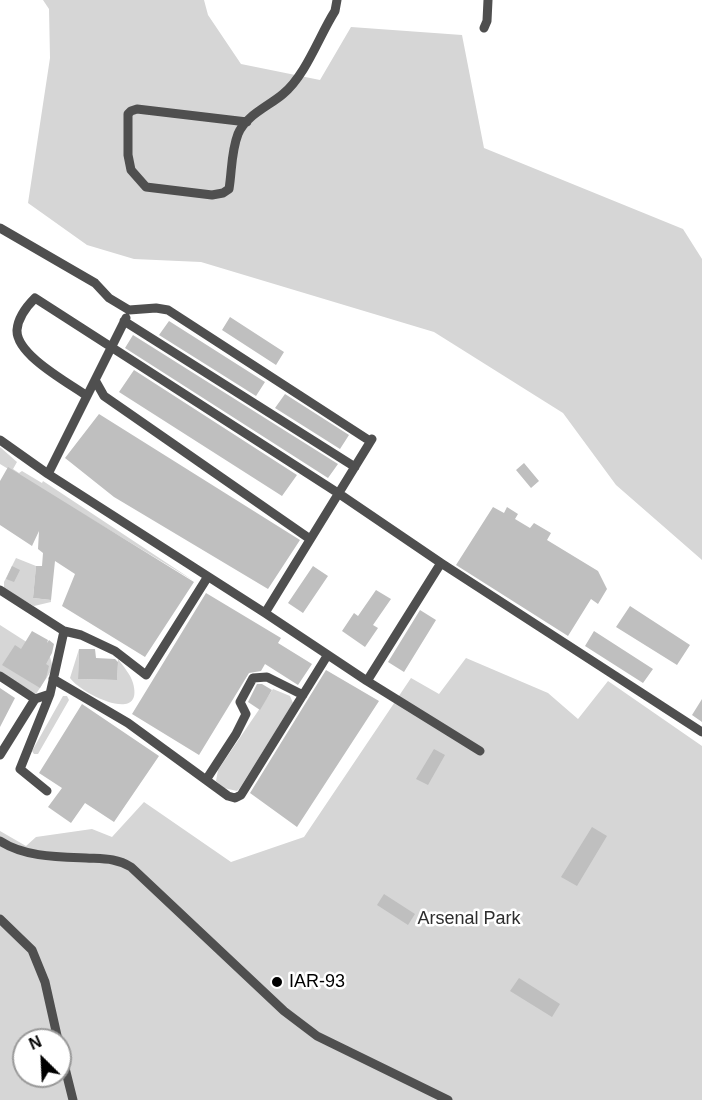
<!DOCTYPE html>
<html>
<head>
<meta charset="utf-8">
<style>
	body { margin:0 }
	#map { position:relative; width:702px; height:1100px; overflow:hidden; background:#fff; font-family:Arial,sans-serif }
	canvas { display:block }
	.north { position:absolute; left:12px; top:1028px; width:60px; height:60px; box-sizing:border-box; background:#fff; border:2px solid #999; border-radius:50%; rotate:336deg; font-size:16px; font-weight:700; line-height:24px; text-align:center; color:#000 }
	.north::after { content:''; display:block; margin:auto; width:21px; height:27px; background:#000; clip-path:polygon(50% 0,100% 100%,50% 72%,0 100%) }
</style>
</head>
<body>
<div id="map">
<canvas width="702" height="1100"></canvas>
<div class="north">N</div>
</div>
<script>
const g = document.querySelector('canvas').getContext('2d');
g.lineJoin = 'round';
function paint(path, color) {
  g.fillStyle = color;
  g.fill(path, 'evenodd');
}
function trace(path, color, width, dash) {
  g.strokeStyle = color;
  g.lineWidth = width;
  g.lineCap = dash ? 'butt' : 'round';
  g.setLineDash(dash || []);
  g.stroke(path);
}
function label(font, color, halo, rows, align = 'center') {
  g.font = font + ' Arial,sans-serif';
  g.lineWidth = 5;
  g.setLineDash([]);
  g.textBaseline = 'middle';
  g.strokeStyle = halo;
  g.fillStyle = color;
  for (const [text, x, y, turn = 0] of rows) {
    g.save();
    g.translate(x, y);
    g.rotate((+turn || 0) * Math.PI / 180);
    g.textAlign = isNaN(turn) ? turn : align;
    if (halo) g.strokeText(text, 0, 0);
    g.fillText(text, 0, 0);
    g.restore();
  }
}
paint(new Path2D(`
	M43 0H204L208 15 241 64 320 80 351 27 462 35 484 148 683 229 702 259V560L616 485 563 413 434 332 201 262 134 259 87 245 28 203 50 58 49 9Z
	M0 447 17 462 13 469 19 473 22 471 42 483 43 481 194 581 0 464Z
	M16 558 36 566 33 598 51 600V602L34 606 4 589V582Z
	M0 625 50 657 53 668 36 694 0 672Z
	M79 649 78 679 117 680 118 659C123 666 131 675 133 683 145 726 80 693 70 678Z
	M466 658 548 693 578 719 608 681 702 746V1100H0V831L26 846 36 837 92 829 112 837 144 802 231 862 304 837 411 678 439 694ZM24 1040H60V1076H24Z
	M273 689 290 696 293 703 240 788 237 791 224 788 216 781 218 770Z
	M63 696H67L69 700 38 754H34L32 751Z`), '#d6d6d6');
paint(new Path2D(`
	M230 317 284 352 276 365 222 330Z
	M169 321 265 382 256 396 159 335Z
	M133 335 338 464 328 478 125 348Z
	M134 370 297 475 282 496 119 392Z
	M285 394 349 435 340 449 275 408Z
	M99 414 300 540 268 589 114 497 65 458Z
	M524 463 539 481 531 488 516 470Z
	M8 467 194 582 145 657 62 606 75 574 55 561 51 600 33 598 36 566H42L43 553 38 549 39 531 32 546 0 525V481Z
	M493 507 504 513 507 507 518 514 515 519 530 528 534 523 551 533 547 540 598 571 607 589 598 604 591 599 568 636 456 565Z
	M12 566 20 570 14 582 6 579Z
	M313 566 328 576 303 613 288 603Z
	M376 590 391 599 373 625 378 628 365 647 342 631 354 613 358 616Z
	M206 593 281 638 278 643 312 664 298 685 265 664 261 671 249 673 199 755 132 714Z
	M630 606 690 645 677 665 616 627Z
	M420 610 436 620 404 672 388 662Z
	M32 631 48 640 47 643 49 640 54 644 52 653 46 664 49 666 46 678 40 688 2 665 15 645 21 649Z
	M594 631 653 669 643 683 585 646Z
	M79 649H95L96 658 115 659 118 662 117 680 78 679Z
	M326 670 379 701 297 827 250 793Z
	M257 684H262L272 690 260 710 248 702Z
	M0 688 15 698 0 727Z
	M702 699V722L692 715Z
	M82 704 159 756 114 822 85 803 71 823 48 807 62 788 39 773Z
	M434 749 445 755 428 785 416 779Z
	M592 827 607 836 577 886 561 877Z
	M384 894 415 914 408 925 377 905Z
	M519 978 560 1004 552 1017 510 991Z`), '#bfbfbf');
trace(new Path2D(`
	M484 28 487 21 488 0
	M247 122 137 109 131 111 128 114V155L131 170 146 187 212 195 223 193 229 189C232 171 231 152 238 134 245 116 269 106 283 94 306 75 319 36 335 11L337 0
	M0 228 95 283 109 298 129 310
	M129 310 156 308 168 310 370 441
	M124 321 355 467
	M95 380 104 396 310 539
	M87 396C69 383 16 355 17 330 18 317 26 307 35 298L338 493 441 563
	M0 440 48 474 265 613 367 681 480 751
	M48 474 126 318
	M0 590 64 631 81 635 115 651 146 675 207 578
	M265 613 372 439
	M0 676 35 699
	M53 679 128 723 228 796 235 798 241 795 327 656
	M367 681 441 563 702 732
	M0 755 35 699 50 694
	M206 780 236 734 246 714 240 702 253 678 267 677 303 695
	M47 791 20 769 50 694 64 631
	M0 841C24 857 58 857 86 858 104 859 116 858 131 867L284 1011 317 1036 448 1100
	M0 919 32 950 45 982 58 1040
	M60 1048 73 1100`), '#4f4f4f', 9);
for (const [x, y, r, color] of [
	[277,982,6,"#000"]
]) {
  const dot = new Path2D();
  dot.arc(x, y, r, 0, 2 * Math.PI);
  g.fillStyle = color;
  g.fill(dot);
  trace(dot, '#fff', 2);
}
label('18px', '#2d2d2d', '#fff', [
	["Arsenal Park",469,919]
]);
label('18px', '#000', '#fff', [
	["IAR-93",289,982]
], 'left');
</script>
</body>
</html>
